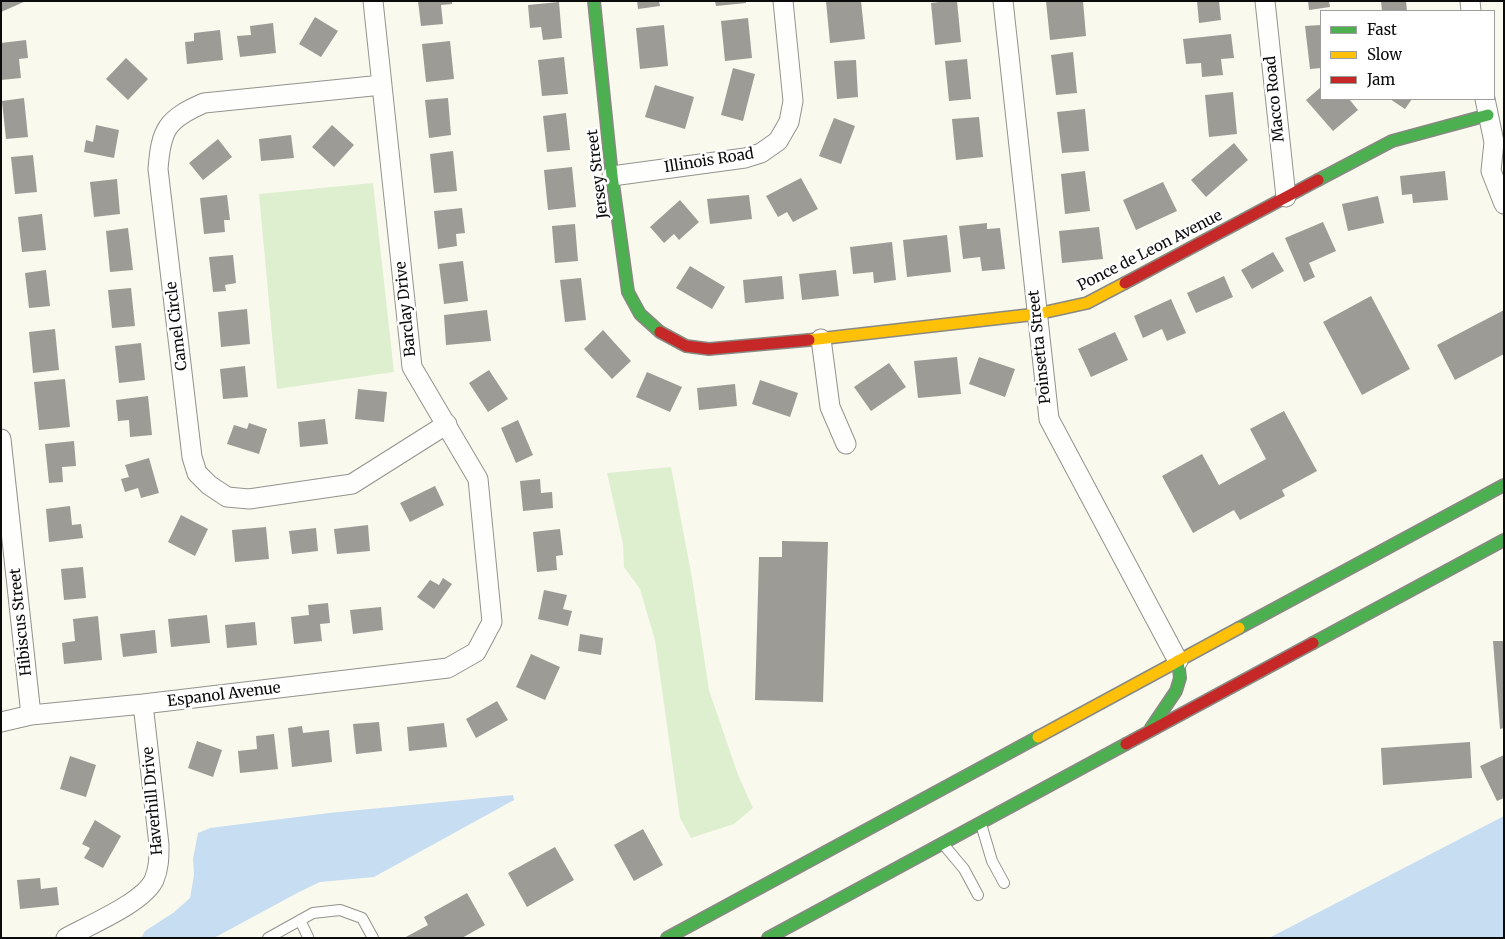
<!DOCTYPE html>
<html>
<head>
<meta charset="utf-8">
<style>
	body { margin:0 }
	#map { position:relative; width:1505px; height:939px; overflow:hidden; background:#faf9ee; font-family:Merriweather,serif }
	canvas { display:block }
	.frame { position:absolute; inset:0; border:2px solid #0b0b0b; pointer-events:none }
	.legend { position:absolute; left:1320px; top:10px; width:175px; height:90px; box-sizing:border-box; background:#fff; border:1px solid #9d9d9d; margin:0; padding:6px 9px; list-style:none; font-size:15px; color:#0b0b0b }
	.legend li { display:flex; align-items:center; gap:10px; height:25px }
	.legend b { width:25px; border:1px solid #9d9d9d }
</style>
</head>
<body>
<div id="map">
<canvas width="1505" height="939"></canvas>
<div class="frame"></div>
<ul class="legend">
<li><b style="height:6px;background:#4caf50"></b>Fast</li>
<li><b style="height:6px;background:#ffc107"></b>Slow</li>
<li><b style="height:6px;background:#c62828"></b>Jam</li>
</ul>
</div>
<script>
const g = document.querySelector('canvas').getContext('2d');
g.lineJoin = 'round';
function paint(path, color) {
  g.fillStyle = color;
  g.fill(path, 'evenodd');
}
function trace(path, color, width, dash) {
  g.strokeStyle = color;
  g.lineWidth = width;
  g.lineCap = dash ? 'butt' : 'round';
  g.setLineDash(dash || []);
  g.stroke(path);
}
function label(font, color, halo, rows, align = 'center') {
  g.font = font + ' Merriweather,serif';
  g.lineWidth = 5;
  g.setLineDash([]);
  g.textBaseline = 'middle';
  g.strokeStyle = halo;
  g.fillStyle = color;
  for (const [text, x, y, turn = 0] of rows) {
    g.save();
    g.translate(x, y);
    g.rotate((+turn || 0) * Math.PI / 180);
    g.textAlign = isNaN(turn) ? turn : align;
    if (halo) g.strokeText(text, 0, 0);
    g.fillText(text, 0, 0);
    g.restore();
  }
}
paint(new Path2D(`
	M373 183 394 372 277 389 259 194Z
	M671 467 692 578 709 690 738 775 753 808 734 824 691 838 680 818 655 640 640 589 624 567 623 544 607 473Z`), '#deefcf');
paint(new Path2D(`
	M513 795 514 800 374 877 320 882 299 892 214 938H141L145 931 173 913 190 898 194 875 193 859 198 833 210 828 329 813Z
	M1504 816V938H1269Z`), '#c7ddf2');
paint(new Path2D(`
	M1 1H26L1 12Z
	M418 1H452V4L441 5 443 24 421 26Z
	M637 1H659L660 6 638 9Z
	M715 1H746V3L716 6Z
	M826 1H861L865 39 830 43Z
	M948 1H957L961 42 935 45 931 3Z
	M1046 1H1083L1086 36 1050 40Z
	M1197 1H1219L1221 20 1199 23Z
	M1308 1H1329L1330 7 1309 10Z
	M1381 1H1406L1407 11H1382Z
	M559 2 562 38 543 40 541 27 530 28 528 5Z
	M315 17 338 31 321 57 299 44Z
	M748 18 752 58 725 61 721 21Z
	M273 23 276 53 240 57 237 36 251 35 250 26Z
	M664 25 668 66 640 69 636 28Z
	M1321 25V68L1310 69 1305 26Z
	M220 30 223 60 187 64 185 42 194 41V33Z
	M1231 34 1234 58 1221 59 1223 75 1202 77 1201 63 1186 64 1183 39Z
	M26 40 28 58 19 59 21 78 1 80V43Z
	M450 41 454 79 426 82 422 44Z
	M1073 52 1077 93 1056 95 1051 55Z
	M564 57 568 94 542 96 538 60Z
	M126 58 148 79 128 100 106 79Z
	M967 59 971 99 949 101 945 61Z
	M856 60 858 97 837 99 834 61Z
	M733 68 755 74 743 121 721 115Z
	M655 85 694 97 685 129 645 117Z
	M1321 87V99H1349L1358 110 1333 131 1306 100Z
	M1233 92 1237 134 1209 137 1205 95Z
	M24 98 28 137 6 139 2 101Z
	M448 98 451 135 429 138 425 100Z
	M1390 99H1412L1405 109Z
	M1085 109 1089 151 1062 153 1057 112Z
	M566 113 570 150 547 152 543 116Z
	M979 117 983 157 956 160 952 119Z
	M834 118 855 126 841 164 819 156Z
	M96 125 119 130 114 158 84 152 86 140 93 142Z
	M332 125 354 145 334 167 312 147Z
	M291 135 294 158 261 161 259 139Z
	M218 139 232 157 203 180 189 163Z
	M1234 143 1248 160 1206 197 1191 180Z
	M453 151 457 191 434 193 430 154Z
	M33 155 37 192 15 194 11 157Z
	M572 167 576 207 548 210 544 170Z
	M1085 171 1090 211 1065 214 1061 174Z
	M1445 171 1448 200 1413 203 1412 194 1402 195 1400 176Z
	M801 178 818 209 793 222 787 212 778 217 766 196Z
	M117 179 120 214 94 217 90 182Z
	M1163 182 1177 211 1136 230 1123 200Z
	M227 195 230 220H224L225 232 204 234 200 198Z
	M749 195 752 219 710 224 707 199Z
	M1378 196 1384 223 1348 231 1342 204Z
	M680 200 699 222 679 240 674 234 664 243 650 227Z
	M462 208 465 233 456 234 457 246 438 249 434 211Z
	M42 214 46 250 22 252 18 217Z
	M1323 222 1336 251 1309 263 1315 277 1304 282 1285 238Z
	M987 223V229L1000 228 1005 269 982 271 980 257 963 259 959 226Z
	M575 224 578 261 555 263 552 226Z
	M1099 227 1103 259 1062 263 1059 231Z
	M128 228 133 270 110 272 106 231Z
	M947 235 951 272 907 277 903 240Z
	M892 242 896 280 874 283 873 272 853 274 850 247Z
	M1273 252 1284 271 1252 289 1241 270Z
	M233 255 236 283 225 285 226 291 213 292 209 257Z
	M463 261 468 301 444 304 439 264Z
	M690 266 725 287 712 309 676 288Z
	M46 270 50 306 29 308 25 273Z
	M836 270 839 296 802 300 799 274Z
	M782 276 784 299 745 303 743 280Z
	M1224 276 1233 297 1196 313 1187 293Z
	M581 278 586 320 565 322 560 280Z
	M131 288 135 326 112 328 108 290Z
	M1371 296 1410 369 1362 395 1323 322Z
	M1171 299 1186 333 1167 341 1162 329 1143 338 1134 316Z
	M247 309 250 344 221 347 218 312Z
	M487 310 491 341 446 345 444 315Z
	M1504 310V354L1455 380 1437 345Z
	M55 329 59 370 33 373 29 332Z
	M603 330 631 361 612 379 584 349Z
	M1115 332 1128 360 1091 377 1078 349Z
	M141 343 145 380 119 383 115 346Z
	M957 357 961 394 918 398 914 361Z
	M979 357 1015 369 1005 397 969 384Z
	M889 363 906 387 871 411 854 387Z
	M245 366 248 397 223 399 220 369Z
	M489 370 508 399 488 412 469 383Z
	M647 372 682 387 670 412 636 397Z
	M65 379 70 427 39 430 34 382Z
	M760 380 798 393 790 417 752 404Z
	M735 384 737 406 699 410 697 388Z
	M358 389 387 392 384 422 355 419Z
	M148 396 152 435 130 437 129 420 118 421 116 400Z
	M1284 411 1317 471 1282 490 1285 496 1240 520 1234 510 1193 533 1162 476 1202 454 1219 485 1266 459 1250 429Z
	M325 419 328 444 300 447 298 422Z
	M518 420 533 455 516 463 501 428Z
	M249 423 267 429 259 454 227 444 234 425 247 429Z
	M74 441 76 466 62 467 63 482 49 483 45 444Z
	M149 458 159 493 141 498 138 488 125 492 121 479 129 477 125 465Z
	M540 479 541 493 552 492 553 508 523 511 520 481Z
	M435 486 444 505 410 522 400 503Z
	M70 506 72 525 81 524 83 538 49 542 46 509Z
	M181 515 208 529 195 556 168 542Z
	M368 525 370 551 337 554 334 529Z
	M266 527 269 559 235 562 232 530Z
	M316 528 318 551 292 554 289 531Z
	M560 529 563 555 556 556 557 570 537 572 533 532Z
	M782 541 828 542 823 702 755 700 759 557H782Z
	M83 567 86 598 64 600 61 569Z
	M443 578 452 584 434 609 417 597 430 580 439 585Z
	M544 590 567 595 563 609 572 611 568 626 538 619Z
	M328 603 330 623 320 624 322 641 294 644 291 617 309 615 308 605Z
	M381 607 383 630 353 634 350 610Z
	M207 615 210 643 171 647 168 619Z
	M98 616 102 660 64 664 62 643 75 641 73 619Z
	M255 622 257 645 227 648 225 625Z
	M155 630 157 653 123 657 120 634Z
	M580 634 603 638 601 655 578 651Z
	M1493 641H1504V728L1500 729Z
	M531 654 560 667 545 700 516 687Z
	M497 701 508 720 476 738 466 719Z
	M379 722 382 751 356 754 353 724Z
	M444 723 447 747 409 751 407 727Z
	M302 726 303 733 329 730 332 762 292 767 288 728Z
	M274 734 278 769 240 773 238 751 257 749 256 736Z
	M197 741 222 750 213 777 188 768Z
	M1470 742 1472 778 1383 785 1381 748Z
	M1504 755V798L1497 801 1480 766Z
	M70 756 96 765 86 797 60 789Z
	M95 820 121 836 103 868 84 858 90 848 82 844Z
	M643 829 663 865 634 881 614 845Z
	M555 847 574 880 527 907 508 873Z
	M40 878 41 889 57 887 59 905 20 909 17 880Z
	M467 893 485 925 462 938H404L428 925 424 917Z`), '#9c9b95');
const lane = new Path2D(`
	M981 824 992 861 1004 883
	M943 844 964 869 978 895
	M300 920 308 937
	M268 938 313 913 340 910 362 918 373 938`);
const street = new Path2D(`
	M1003 1 1049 419 1178 661
	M1265 1 1286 197
	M1470 1 1471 11
	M382 85 204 103C167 119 161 129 158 169L192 457 197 473 209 485 227 497 249 499 352 484 447 424
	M1485 99 1494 142 1491 171 1504 204
	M612 176 745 158 761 153 778 141 789 122 793 101 783 1
	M821 339 830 407 846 444
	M1 439 31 715
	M1 722 31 715 143 704 448 668 476 652 492 622 478 479 412 367 373 1
	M66 938C89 925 143 903 154 880 159 868 159 858 159 845L143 704`);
const fast = new Path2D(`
	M594 1 612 176 628 292 640 314 660 332
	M1318 180 1392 141 1488 115
	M1239 628 1504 485
	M1313 643 1504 540
	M1151 728 1176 691 1180 678 1178 661
	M667 938 1038 737
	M768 938 1126 744`);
const slow = new Path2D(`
	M809 340 1037 314 1087 303 1125 283
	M1038 737 1239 628`);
const jam = new Path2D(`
	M1125 283 1318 180
	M660 332 686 346 709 349 809 340
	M1126 744 1313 643`);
trace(lane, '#93928d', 12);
trace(street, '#93928d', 21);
trace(fast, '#898984', 14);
trace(slow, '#898984', 14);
trace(jam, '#898984', 14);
trace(lane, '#fefefc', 10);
trace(street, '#fefefc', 19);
trace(fast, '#4caf50', 11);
trace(slow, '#ffc107', 11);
trace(jam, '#c62828', 11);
label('15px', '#0b0b0b', '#fff', [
	["Macco Road",1275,99,-96],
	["Illinois Road",709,161,-9],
	["Jersey Street",598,174,-97],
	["Ponce de Leon Avenue",1150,251,-27],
	["Barclay Drive",406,309,-96],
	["Camel Circle",177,326,-97],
	["Poinsetta Street",1040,347,-96],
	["Hibiscus Street",21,622,-96],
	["Espanol Avenue",224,695,-7],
	["Haverhill Drive",153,801,-95]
]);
</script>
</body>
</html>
